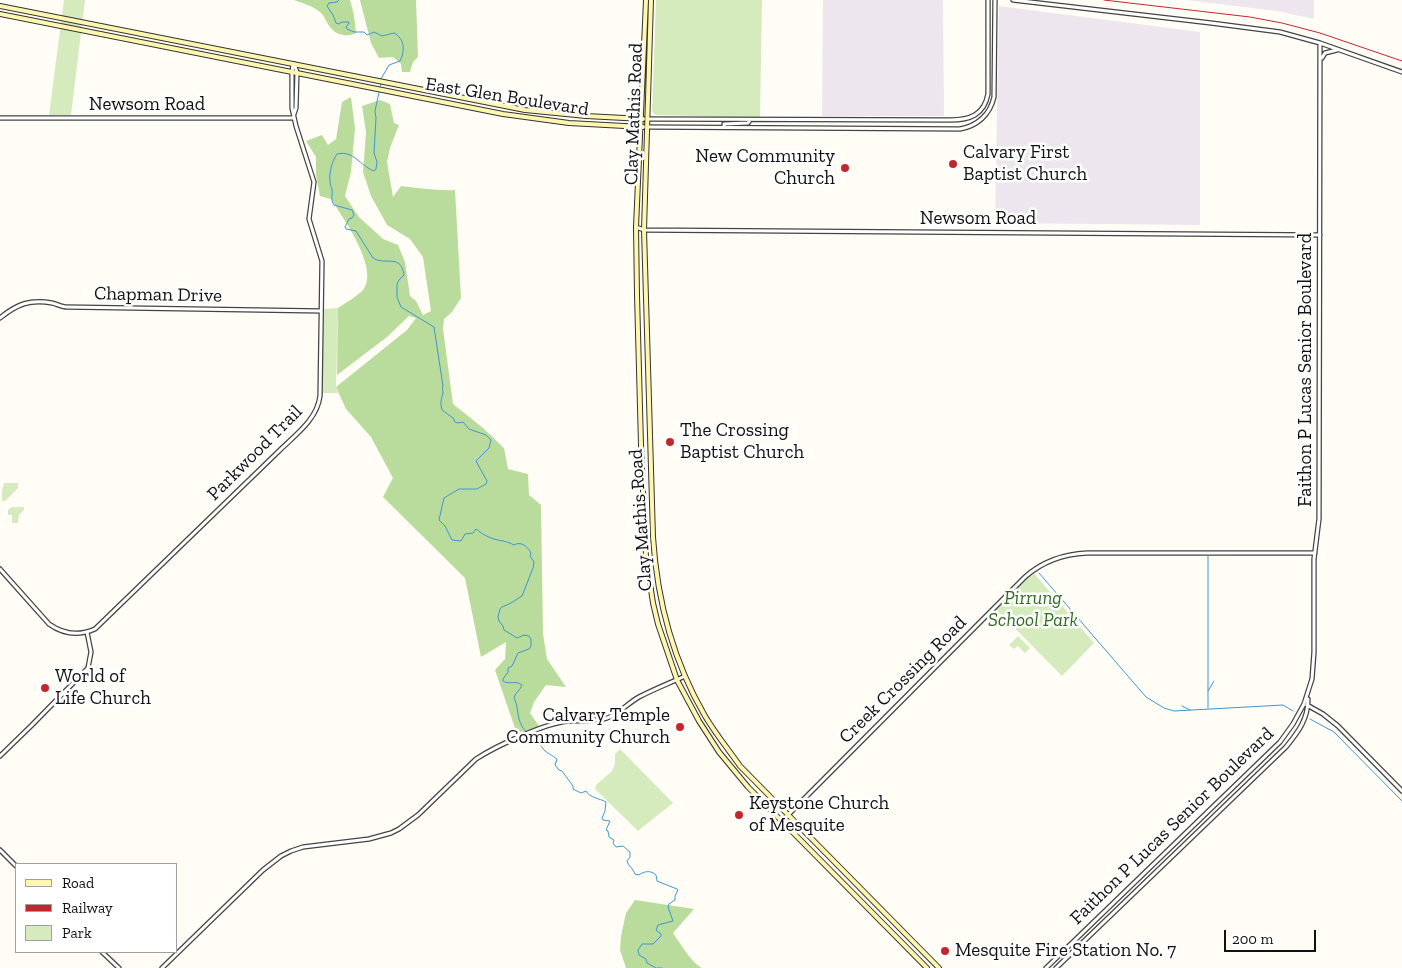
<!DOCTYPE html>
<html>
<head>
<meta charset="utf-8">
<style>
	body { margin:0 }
	#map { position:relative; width:1402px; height:968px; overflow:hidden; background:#fffdf5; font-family:"Zilla Slab",serif }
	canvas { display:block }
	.legend { position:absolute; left:15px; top:863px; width:162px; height:90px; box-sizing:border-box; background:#fff; border:1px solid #a0a0a0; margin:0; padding:6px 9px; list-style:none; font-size:15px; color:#111 }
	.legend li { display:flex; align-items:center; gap:10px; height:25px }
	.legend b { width:25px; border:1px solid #a0a0a0 }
	.scale { position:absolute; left:1224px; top:930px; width:92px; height:22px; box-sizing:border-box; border:2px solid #111; border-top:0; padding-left:6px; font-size:15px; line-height:18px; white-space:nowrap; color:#111; -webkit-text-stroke:4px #fff; paint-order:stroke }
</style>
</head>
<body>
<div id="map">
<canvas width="1402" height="968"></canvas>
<ul class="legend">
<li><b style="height:6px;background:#fff6b0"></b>Road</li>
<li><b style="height:6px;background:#c4262e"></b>Railway</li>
<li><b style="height:14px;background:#d5ebbd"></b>Park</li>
</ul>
<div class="scale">200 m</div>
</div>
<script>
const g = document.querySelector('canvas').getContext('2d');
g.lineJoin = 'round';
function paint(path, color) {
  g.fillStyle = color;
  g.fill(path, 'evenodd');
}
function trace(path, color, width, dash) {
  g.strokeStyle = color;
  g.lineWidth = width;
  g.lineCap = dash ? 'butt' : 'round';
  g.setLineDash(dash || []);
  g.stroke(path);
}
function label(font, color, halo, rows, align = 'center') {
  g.font = font + ' "Zilla Slab",serif';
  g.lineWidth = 5;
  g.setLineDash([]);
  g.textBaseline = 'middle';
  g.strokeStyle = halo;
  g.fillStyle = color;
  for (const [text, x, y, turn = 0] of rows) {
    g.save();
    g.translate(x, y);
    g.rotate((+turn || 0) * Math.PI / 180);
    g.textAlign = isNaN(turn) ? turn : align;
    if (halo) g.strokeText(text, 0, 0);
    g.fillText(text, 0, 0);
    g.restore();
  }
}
paint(new Path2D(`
	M823 0H943L944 116H822Z
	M1186 0H1314V19L1277 11Z
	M999 6 1200 32V225L995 223Z`), '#eee6ef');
paint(new Path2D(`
	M64 0H85L71 115H49Z
	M656 0H762L760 118 658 115 654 114 652 111Z
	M338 308 336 387 338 393H322L324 309Z
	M4 483H18V488L5 501H2V490Z
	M12 507H24V510L19 515 18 523H12V515H8V510Z
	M1033 572 1094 643 1062 676 996 609Z
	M1018 636 1030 648 1025 653 1018 646 1014 649 1009 645Z
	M620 749 673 803 638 831 595 789 596 785 612 771 615 764V754Z`), '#d5ebbd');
paint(new Path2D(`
	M294 0H350L354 15 356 33C348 37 337 36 331 28 326 23 325 16 320 12 313 6 302 3 294 0Z
	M360 0H416L418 57 413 62 410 72H402L401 64 393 57 379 58 371 43Z
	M351 97 355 128 351 172 345 196 359 217 383 239 398 245 405 262 410 296 416 301 423 315 431 311 423 257 410 239 387 225 371 196 363 172 366 132 362 106 380 100 390 104 394 123 399 125 390 148 387 162 393 197 401 186C419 188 437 191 455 190L461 298 452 312 444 319 443 329 453 404 483 428 504 448 508 469 528 474 529 495 541 505 543 634 547 659 566 687 546 685 534 702 530 713 539 726 517 734 495 670 505 659 506 642 481 657 465 578 383 497 393 478 371 437 346 409 336 387 407 330 416 318 409 316 387 337 337 375 338 308C344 304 359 295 363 290 380 269 343 218 331 199L320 196 316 175V157L306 141 322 135 328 145 336 139 342 102Z
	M635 900 694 909 673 933C680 943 691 962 702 968H626L620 950 621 936 626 913Z`), '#b9dc9c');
trace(new Path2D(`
	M339 0 337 2 329 3 327 6 333 15 336 23 339 24 342 22H349V23L346 27 347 29 354 32H364L367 35 374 32 382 36 394 33C405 39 405 51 400 61L389 65 381 79
	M381 83 375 111 376 118 374 153 377 162 376 169 374 171C360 166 354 150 337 154 332 161 329 173 330 181 330 184 331 187 332 189 333 196 330 199 334 205L352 210 354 215 352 218 349 219 345 227 346 229 356 231 373 258C385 266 401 253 404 275L399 280 397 284V297L401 307 434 327 443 386C442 388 443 391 443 393 441 401 440 401 442 410L453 418 455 422 458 423 463 422 469 429 486 435 491 440 489 448 476 461 487 481 486 484 477 489H459L444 498 439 520 445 526 452 540 461 541 465 534 473 533 476 529C481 533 487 537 494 539 501 541 507 541 514 545 521 541 527 546 531 553L530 556 534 562 533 568 522 596 511 603 502 607 500 609 498 617 499 621 503 626 504 630 517 638 524 635 529 636 531 639V646L529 649 518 653 512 666 508 668V672L503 679V681C509 685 516 680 522 685 521 690 515 692 514 698 518 705 517 714 520 722 524 732 531 736 539 743 541 745 542 748 544 750 546 752 553 756 557 759L555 765 559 770 562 771 573 786V789L581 793 586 791C590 798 599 798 606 802L605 811 602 818 603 820 610 821 606 830 608 831 609 837 614 840 613 843 616 847 623 846 630 852V857L627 861C628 866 633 868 635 874L639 875C644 871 651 870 656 875L657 881 677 889 678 890 675 896V900L669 904 668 907 673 921 658 925 656 930 661 934V936L653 944H642L638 950 639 955 646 959 647 963 656 968
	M1208 556V708
	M1039 573 1146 697 1164 708 1174 711 1283 705 1293 711
	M1208 691 1214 681
	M1182 706 1190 710
	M1310 719 1334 732 1402 801
	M657 968H662`), '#3f96cf', 1);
const tertiary = new Path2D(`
	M1013 0 1211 23 1280 32 1320 43 1402 72
	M1322 58 1325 53 1337 50
	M294 64 297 72 296 108 294 114
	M0 118H294
	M648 119 950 120C970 120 984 115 988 94V0
	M648 127 960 129C977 126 990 115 994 97L995 0
	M724 127V124L748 123 750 120
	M636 227 644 230 1320 235
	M0 318C17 304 30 299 52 303 57 304 62 307 67 307L321 311
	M0 569 49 624C63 634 79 636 95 629L279 451C295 435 317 420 320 396L322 261 309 219 314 182 296 126 292 108V72L293 64
	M1307 705 1323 714 1338 726 1402 791
	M0 756 31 726 88 668 91 652 87 632
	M782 821 1025 577C1043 561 1064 554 1087 553H1315
	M0 850 16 866
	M102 952 119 968
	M162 968 263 870 281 856 291 851 303 847 369 839 391 833 399 829 418 815 476 759C496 746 545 723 569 721 582 720 594 722 607 718 619 714 628 703 639 697 654 689 670 683 685 676
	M1046 968 1280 742 1293 724 1304 704 1312 679 1314 652V559L1319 519 1320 43
	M1056 968 1286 747C1299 731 1308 719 1308 699`);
const secondary = new Path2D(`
	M646 0 636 227 637 295 641 445 646 557 653 603 658 624 677 680 699 721 719 752 748 787 927 968
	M651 0 644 230 653 537C657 600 673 661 705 716 715 733 728 749 740 766L939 968
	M0 6 525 110 586 116 643 119
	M0 14 503 114 569 123 643 127`);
trace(tertiary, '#444', 5.5);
trace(secondary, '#333', 6);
trace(tertiary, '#fff', 3);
trace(secondary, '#fff6b0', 4);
trace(new Path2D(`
	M1104 0 1250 17 1282 23 1320 33 1402 61`), '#c4262e', 1);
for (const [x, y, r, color] of [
	[953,164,5,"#c4262e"],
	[845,168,5,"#c4262e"],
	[670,442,5,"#c4262e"],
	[45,688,5,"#c4262e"],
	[680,727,5,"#c4262e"],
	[739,815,5,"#c4262e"],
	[945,951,5,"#c4262e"]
]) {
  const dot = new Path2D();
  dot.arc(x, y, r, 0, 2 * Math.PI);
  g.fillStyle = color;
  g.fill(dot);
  trace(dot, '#fff', 2);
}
label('19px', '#111', '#fff', [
	["East Glen Boulevard",507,97,9],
	["Newsom Road",147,105],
	["Clay Mathis Road",634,114,-88],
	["Newsom Road",978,219],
	["Chapman Drive",158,295,1],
	["Faithon P Lucas Senior Boulevard",1306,370,-90],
	["Parkwood Trail",255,453,-45],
	["Clay Mathis Road",641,520,-94],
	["Creek Crossing Road",903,680,-45],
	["Faithon P Lucas Senior Boulevard",1172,826,-44]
]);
label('19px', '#111', '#fff', [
	["Calvary First",963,153],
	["Baptist Church",963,175],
	["New Community",835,157,"right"],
	["Church",835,179,"right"],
	["The Crossing",680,431],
	["Baptist Church",680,453],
	["World of",55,677],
	["Life Church",55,699],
	["Calvary Temple",670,716,"right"],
	["Community Church",670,738,"right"],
	["Keystone Church",749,804],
	["of Mesquite",749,826],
	["Mesquite Fire Station No. 7",955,951]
], 'left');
label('italic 19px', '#2f6b1f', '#fff', [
	["Pirrung",1033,599],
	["School Park",1033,621]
]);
</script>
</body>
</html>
